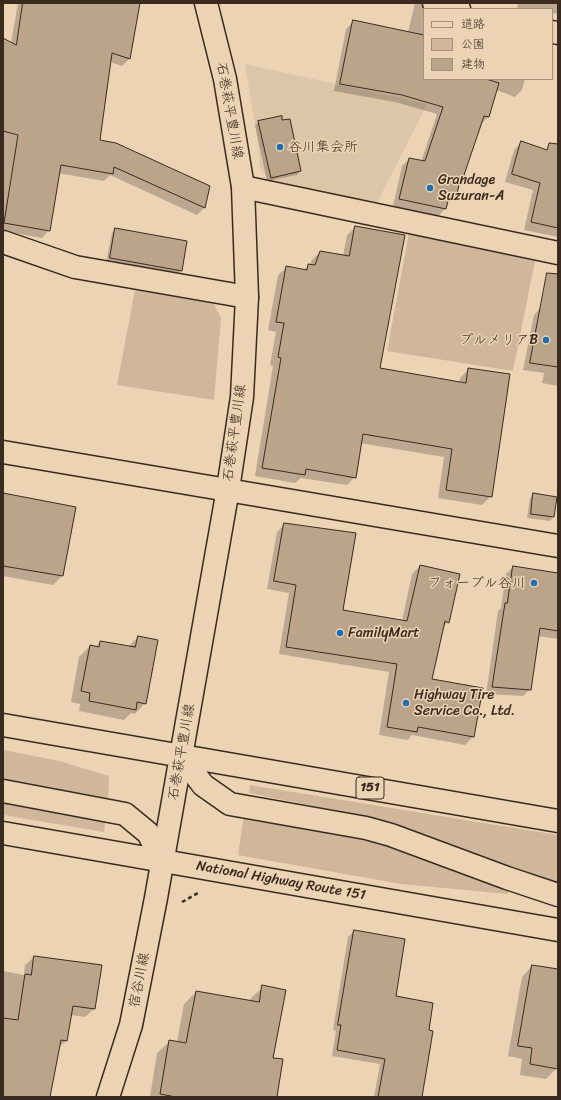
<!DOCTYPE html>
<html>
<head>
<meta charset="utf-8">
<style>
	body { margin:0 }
	#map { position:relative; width:561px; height:1100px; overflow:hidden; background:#ecd3b4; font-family:Sriracha,"Klee One",sans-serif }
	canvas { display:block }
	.frame { position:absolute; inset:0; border:4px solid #3b2a1e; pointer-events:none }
	.legend { position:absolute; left:423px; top:8px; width:130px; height:72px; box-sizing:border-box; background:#ecd3b4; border:1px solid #a58f78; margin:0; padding:5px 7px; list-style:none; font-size:12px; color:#3b2a1e }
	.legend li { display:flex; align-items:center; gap:8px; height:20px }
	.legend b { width:20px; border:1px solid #a58f78 }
</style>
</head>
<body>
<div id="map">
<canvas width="561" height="1100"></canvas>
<div class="frame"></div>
<ul class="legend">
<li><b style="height:5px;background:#ecd3b4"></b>道路</li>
<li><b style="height:11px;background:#d0b79c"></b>公園</li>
<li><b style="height:11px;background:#bba48a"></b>建物</li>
</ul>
</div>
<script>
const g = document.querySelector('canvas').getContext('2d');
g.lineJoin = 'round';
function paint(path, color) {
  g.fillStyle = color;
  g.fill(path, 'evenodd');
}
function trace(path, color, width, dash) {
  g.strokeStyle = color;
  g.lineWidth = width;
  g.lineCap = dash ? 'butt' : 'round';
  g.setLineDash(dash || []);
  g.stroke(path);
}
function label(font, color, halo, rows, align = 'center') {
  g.font = font + ' Sriracha,"Klee One",sans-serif';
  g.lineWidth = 3;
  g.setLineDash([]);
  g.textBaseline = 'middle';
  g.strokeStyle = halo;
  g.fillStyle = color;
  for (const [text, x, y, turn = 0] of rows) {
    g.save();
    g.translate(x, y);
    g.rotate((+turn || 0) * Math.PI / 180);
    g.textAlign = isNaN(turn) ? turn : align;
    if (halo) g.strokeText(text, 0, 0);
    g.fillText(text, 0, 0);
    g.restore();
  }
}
paint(new Path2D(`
	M245 64 427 104 377 203 270 181 260 168 258 143Z`), '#ddc5a7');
paint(new Path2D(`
	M409 233 535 261 513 371 387 351Z
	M135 290 214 304 221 318 214 400 117 385Z
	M3 750 59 761 109 776 108 800 3 782Z
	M250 785 558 835V883L378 819 249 793Z
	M3 803 105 822 104 832 3 815Z
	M244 815 389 845 509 887 508 894 401 884 238 855Z`), '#d0b79c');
paint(new Path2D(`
	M18 3H139L129 59 122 66 110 62 98 141 209 187 204 208 197 215 110 175 104 181 58 173 49 230 42 238 3 231V39L11 43Z
	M415 3H421L424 12V79H525L522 90 515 97 496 90 488 117 481 124 462 180 458 184 456 194 449 201H447L445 209 438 216 393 206 402 166 409 159 421 162 437 114 395 102 334 91 346 29 353 22 408 32Z
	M518 3H558V14L552 13V9H517Z
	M259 122 300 171 297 175 267 181 255 125Z
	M521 142 546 151 548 149 558 147V237L524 230 533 190 505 182 514 150Z
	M356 227 379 369 460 383V378L469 369 491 496 482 505 438 498 444 457 360 443 355 477 347 485 301 478 295 483 255 476 273 366 270 365 276 332 268 330 278 275 287 267 304 270 310 265 312 260 320 252 343 256 347 235Z
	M116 229 186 242 181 271 177 275 106 262 112 233Z
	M541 307 558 311V386L542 383 544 373 523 370 534 315Z
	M534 494 553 517 550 521 527 518 530 498Z
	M3 495 75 508 62 576 53 585 3 576Z
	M285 524 342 611 402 621 412 574 420 566 448 622 442 628 431 680 473 737 465 745 412 735 408 740 379 735 389 672 279 654 289 593 267 589 277 532Z
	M513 567 558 574V639L538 636 530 689 523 696 486 694 498 611 501 608 506 574Z
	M138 637 145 703 135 714 131 713 124 720 79 711 80 704 71 702 79 657 90 646 95 647 101 642 128 647Z
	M354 931 395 997 417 1097H374L380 1064 332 1056 336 1031 333 1030 348 937Z
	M34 957 94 1009 85 1017 71 1015 66 1041 58 1048 48 1097H3V971L24 975 25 965Z
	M532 966 558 970V1058L556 1069 546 1079 520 1075 522 1059 508 1056 522 977Z
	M263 987 276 1097H150L157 1053 170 1041 177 1042 184 1004 196 992 250 1002V999Z`), '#0003');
const building = new Path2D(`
	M23 3H140L130 59 112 53 100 140 116 143 210 186 205 208 114 167 113 174 61 165 50 231 4 223 18 135 3 131V38L16 45Z
	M353 20 424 35V79H486L499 83 489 117 484 116 462 181 460 180 457 194 450 193 446 209 399 199 409 158 425 161 443 107 402 95 340 84Z
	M282 116V120L290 119 301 171 271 178 258 121Z
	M521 141 547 150 549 143 558 144V228L531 222 540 183 512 174Z
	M355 226 405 235 380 368 466 383 468 368 510 374 492 497 446 490 452 449 363 434 356 478 306 469 305 475 262 468 281 358 278 357 284 323 276 322 286 266 307 270 308 264 315 265 320 251 349 256Z
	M115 228 187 241 182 271 110 258Z
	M547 273 558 274V367L530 363Z
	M3 493 76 507 63 576 3 566Z
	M533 493 557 497 554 517 531 514Z
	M284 523 356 533 343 610 407 621 420 565 460 574 449 623 445 621 432 679 483 688 474 737 418 727 417 732 387 727 397 664 286 647 296 585 274 581Z
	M513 566 558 573V631L540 628 531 690 492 687 505 603H507Z
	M138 636 158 640 146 704 137 702 136 710 89 701 90 693 81 691 90 645 99 647 100 641 135 647Z
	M354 930 405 939 396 996 433 1003 429 1030 433 1031 422 1097H378L385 1059 337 1050 341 1025H338Z
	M34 956 102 965 95 1009 73 1006 67 1041 61 1040 50 1097H3V1018L18 1020 25 974 31 975Z
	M532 965 558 969V1069L530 1064 532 1048 518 1046Z
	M262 985 286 990 273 1058 283 1059 277 1097H176L160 1094 169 1040 186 1043 196 991 259 1002Z`);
paint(building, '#bba48a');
trace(building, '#3b2a1e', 1);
const street = new Path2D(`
	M434 3 459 9
	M552 32 558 33
	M243 187 558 253
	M3 242 75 267 247 297
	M3 452 558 546`);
const secondary = new Path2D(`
	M108 1097 131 1025 156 898 228 489 242 397 247 297 243 187 225 79 206 3`);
const highway = new Path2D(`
	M3 725 558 821
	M181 756 203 785 230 804 366 828 391 835 507 878 558 895
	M3 791 125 814 148 833 163 861
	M3 833 558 930`);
trace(street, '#3b2a1e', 25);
trace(secondary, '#3b2a1e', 25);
trace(highway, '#3b2a1e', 25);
trace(new Path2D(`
	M182 902 198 893`), '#3b2a1e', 2.5, [4, 3]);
trace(street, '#ecd3b4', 22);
trace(secondary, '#ecd3b4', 22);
trace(highway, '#ecd3b4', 22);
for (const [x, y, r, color] of [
	[280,147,4,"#1f6fb2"],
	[430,188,4,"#1f6fb2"],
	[546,340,4,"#1f6fb2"],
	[534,583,4,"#1f6fb2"],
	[340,633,4,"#1f6fb2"],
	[406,703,4,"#1f6fb2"]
]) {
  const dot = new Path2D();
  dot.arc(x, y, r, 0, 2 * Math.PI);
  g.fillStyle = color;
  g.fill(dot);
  trace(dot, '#ecd3b4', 1.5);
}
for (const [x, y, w] of [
	[370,788,28]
]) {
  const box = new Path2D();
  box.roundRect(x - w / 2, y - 11, w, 22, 3);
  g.fillStyle = '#ecd3b4';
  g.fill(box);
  trace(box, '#3b2a1e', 1);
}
label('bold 13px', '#3b2a1e', null, [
	["151",370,788]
]);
label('14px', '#3b2a1e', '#ecd3b4', [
	["石巻萩平豊川線",229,111,80],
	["石巻萩平豊川線",235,433,-82],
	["石巻萩平豊川線",182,752,-80],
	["National Highway Route 151",281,881,10],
	["宿谷川線",140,980,-79]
]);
label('14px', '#3b2a1e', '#ecd3b4', [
	["谷川集会所",288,147],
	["Grandage",438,180],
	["Suzuran-A",438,196],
	["プルメリアB",538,340,"right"],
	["フォーブル谷川",526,583,"right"],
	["FamilyMart",348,633],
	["Highway Tire",414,695],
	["Service Co., Ltd.",414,711]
], 'left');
</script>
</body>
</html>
